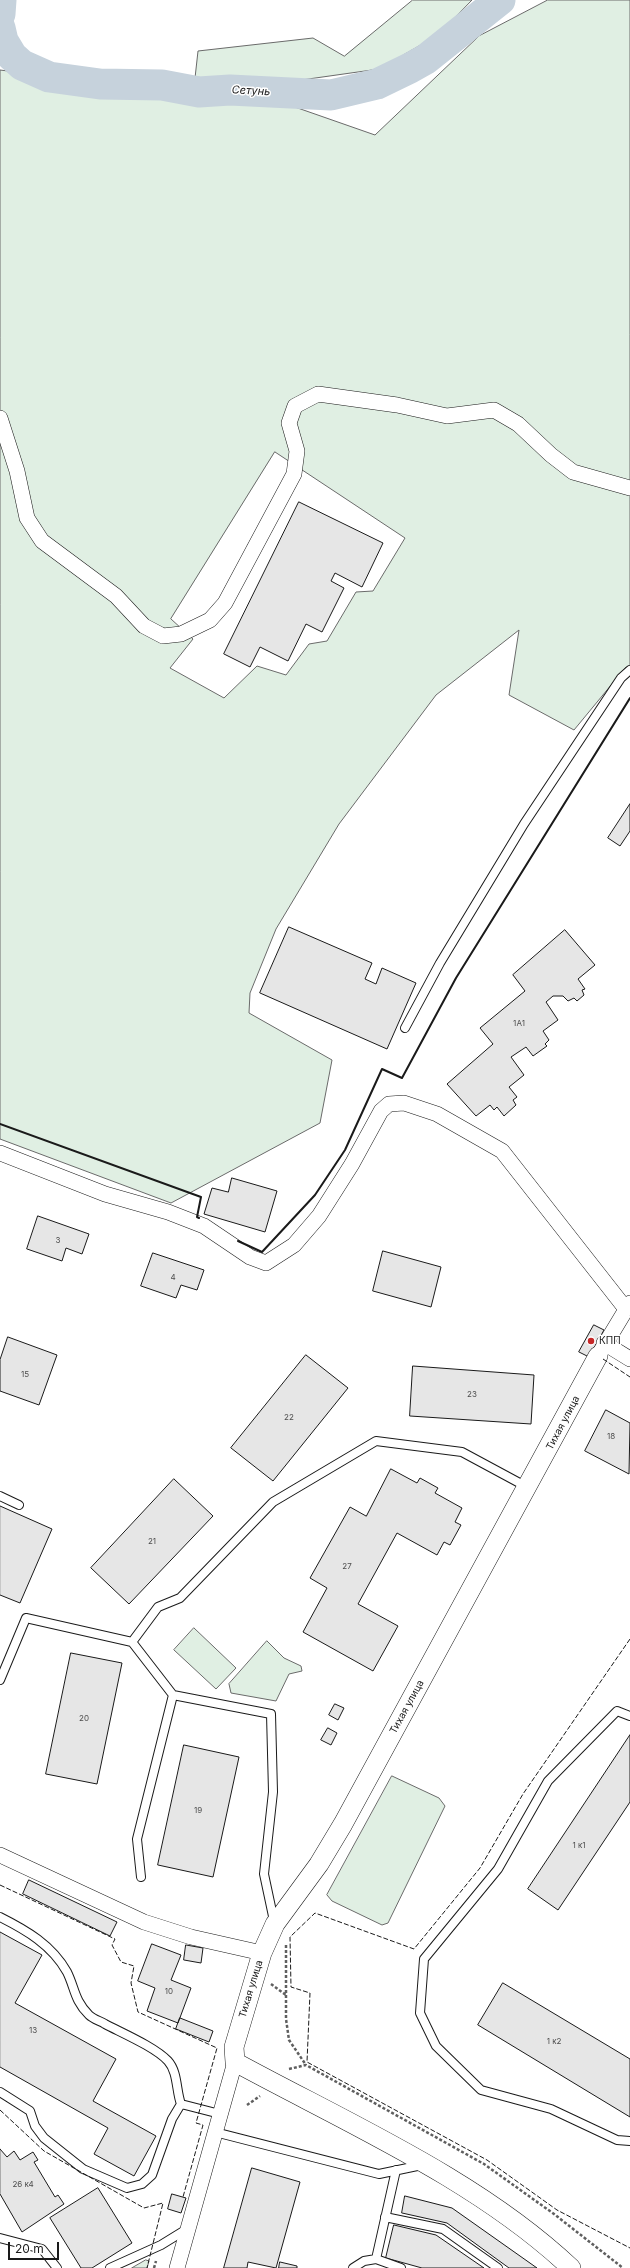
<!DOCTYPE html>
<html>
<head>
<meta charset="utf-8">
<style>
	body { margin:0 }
	#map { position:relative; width:630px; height:2268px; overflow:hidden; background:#fff; font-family:Inter,sans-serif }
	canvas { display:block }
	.scale { position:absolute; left:8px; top:2242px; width:51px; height:18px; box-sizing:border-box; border:2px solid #1a1a1a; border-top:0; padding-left:5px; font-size:12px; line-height:14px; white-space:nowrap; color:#1a1a1a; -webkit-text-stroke:3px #fff; paint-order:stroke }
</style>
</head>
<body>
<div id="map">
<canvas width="630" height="2268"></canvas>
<div class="scale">20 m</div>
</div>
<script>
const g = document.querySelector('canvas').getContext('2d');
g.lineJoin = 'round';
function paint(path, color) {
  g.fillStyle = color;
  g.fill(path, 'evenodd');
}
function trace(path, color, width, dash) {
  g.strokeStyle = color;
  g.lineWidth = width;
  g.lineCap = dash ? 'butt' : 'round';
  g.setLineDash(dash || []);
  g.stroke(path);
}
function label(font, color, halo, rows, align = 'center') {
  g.font = font + ' Inter,sans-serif';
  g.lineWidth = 3;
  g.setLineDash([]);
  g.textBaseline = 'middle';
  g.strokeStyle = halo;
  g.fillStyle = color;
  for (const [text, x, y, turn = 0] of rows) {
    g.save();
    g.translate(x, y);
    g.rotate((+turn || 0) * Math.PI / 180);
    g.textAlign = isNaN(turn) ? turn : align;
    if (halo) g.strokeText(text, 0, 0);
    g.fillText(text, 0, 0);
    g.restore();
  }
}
const green = new Path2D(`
	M413 0H472L438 35 379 69 280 83 195 78 198 51 313 38 344 56Z
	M548 0H630V669L626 667 574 730 509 695 519 630 436 695 339 824 276 929 250 993 249 1013 332 1060 320 1123 171 1203 0 1139V70L292 106 375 135 479 36ZM275 452 405 538 373 591 356 592 327 641 309 644 286 675 257 666 224 698 170 668 193 639 171 619Z
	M194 1628 236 1668 216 1689 174 1650Z
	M267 1641 284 1658 301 1666 302 1671 289 1674 276 1701 231 1693 229 1684Z
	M392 1776 439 1798 445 1806 388 1923 382 1925 332 1901 327 1895Z
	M146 2260 149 2261 147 2268H132Z`);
paint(green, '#e0efe3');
trace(green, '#6a6a6a', 1);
trace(new Path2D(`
	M0 14 1 0
	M0 28 3 41 12 56 22 65 49 77 100 84 162 85 199 92 230 90 331 95 377 84 410 68 426 59 500 0`), '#c6d2dc', 31);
const building = new Path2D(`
	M299 502 383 543 362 587 335 573 331 581 344 588 322 632 306 624 288 661 260 647 250 667 224 654Z
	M630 804V831L620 846 608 838Z
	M289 927 372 963 365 979 376 984 382 968 416 983 387 1049 260 993Z
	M565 930 595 965 578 979 585 989 582 990 584 995 577 1001 574 998 568 1001 563 996H553L546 1002 558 1020 543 1031 549 1040 545 1044 547 1046 533 1056 526 1047 511 1057 524 1075 509 1087 517 1097 513 1100 516 1105 504 1116 497 1107 494 1110 490 1105 476 1116 447 1084 493 1044 480 1028 525 991 513 975Z
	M232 1178 277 1191 265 1232 204 1214 212 1188 228 1192Z
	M38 1216 89 1234 82 1254 66 1248 62 1261 27 1249Z
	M383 1251 441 1267 431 1307 373 1291Z
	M153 1253 204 1270 197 1290 181 1285 176 1298 141 1286Z
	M594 1325 604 1330 589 1357 579 1352Z
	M8 1337 57 1355 39 1405 0 1391V1360Z
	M306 1355 348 1388 273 1481 231 1448Z
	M413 1366 534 1375 531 1424 410 1416Z
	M606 1410 630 1423 629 1474 585 1451Z
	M391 1469 417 1483 420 1478 438 1488 435 1493 462 1508 455 1522 461 1525 450 1545 444 1542 437 1555 397 1533 358 1604 398 1626 373 1671 303 1632 327 1588 310 1578 350 1507 366 1516Z
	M174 1479 213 1516 129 1604 91 1568Z
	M0 1506 52 1529 20 1603 0 1595Z
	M71 1653 122 1663 97 1784 46 1774Z
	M335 1704 344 1708 338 1720 329 1715Z
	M328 1728 337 1733 331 1745 321 1740Z
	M630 1735V1802L558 1910 528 1889Z
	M184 1745 239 1757 213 1877 158 1865Z
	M29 1880 117 1922 110 1936 23 1894Z
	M0 1932 42 1955 15 2003 116 2059 93 2101 156 2136 134 2176 94 2154 108 2128 0 2067Z
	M152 1944 181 1955 171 1980 191 1988 178 2023 147 2011 155 1988 138 1981Z
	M186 1945 203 1948 201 1963 184 1960Z
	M503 1983 630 2059V2117L478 2025Z
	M180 2018 213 2031 209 2042 176 2029Z
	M0 2149 7 2157 14 2151 20 2160 33 2152 38 2160 34 2162 55 2197 58 2195 64 2204 22 2232 0 2194Z
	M252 2168 300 2182 276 2268 248 2262 247 2268H224Z
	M98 2188 132 2243 92 2268H81L50 2218Z
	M172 2194 186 2198 181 2213 168 2209Z
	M405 2196 452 2208 537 2268H509L447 2223 402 2213Z
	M394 2225 436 2235 484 2268H422L386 2258Z
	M280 2262 297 2266V2268H279Z`);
paint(building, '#e6e6e6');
trace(building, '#1a1a1a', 1);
const service = new Path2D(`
	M405 1028 440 963 524 824 621 678 630 670
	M0 1496 19 1505
	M132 1642 158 1607 180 1598 273 1502 376 1441 462 1452 527 1487
	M0 1680 26 1618 132 1642 173 1695 271 1714 273 1792 264 1874 274 1921
	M630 1716 617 1711 548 1781 498 1869 424 1959 420 2013 436 2046 481 2090 551 2109 617 2140 630 2141
	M141 1877 137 1839 173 1695
	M0 1917C26 1930 52 1945 67 1972 75 1988 74 2000 89 2015 93 2019 100 2021 105 2024 122 2033 155 2047 168 2061 178 2072 176 2091 181 2104
	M0 2092 30 2111 35 2126 44 2138 83 2169 127 2188 142 2184 152 2175 172 2119 181 2104
	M181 2104 220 2114
	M215 2132 379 2174 422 2165
	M385 2217 443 2229 498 2268
	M0 2238 42 2249 57 2268
	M376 2259 401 2268
	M110 2268 161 2245 187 2229
	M353 2268 364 2261 376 2259 396 2170`);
const minor = new Path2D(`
	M0 418 17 471 27 518 42 541 116 596 144 626 163 636 181 634 210 620 225 603 294 474 297 451 289 423 295 406 318 394 397 405 447 416 494 410 518 424 551 455 573 472 630 488
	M0 1153 105 1194 168 1212 204 1226 250 1257 266 1263 294 1245 319 1216 352 1164 381 1111 389 1104 404 1103 437 1114 502 1151 626 1309
	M604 1343 630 1359
	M598 1356 630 1303
	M0 1855 144 1922 191 1937 262 1953
	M177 2268 235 2062`);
const tertiary = new Path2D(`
	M571 2268C478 2180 347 2123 235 2062L234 2047 262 1953 275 1924 319 1864 343 1824 598 1356`);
trace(service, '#1a1a1a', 10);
trace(minor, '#1a1a1a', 16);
trace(tertiary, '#1a1a1a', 20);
trace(new Path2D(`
	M286 1945V2019L289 2040 306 2065
	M271 1984 286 1995
	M289 2069 306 2065 484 2164 554 2214 623 2268
	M247 2105 260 2096
	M154 2268 156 2261`), '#5f5f5f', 2.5, [3, 2]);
trace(service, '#fff', 8);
trace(minor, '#fff', 15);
trace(tertiary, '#fff', 19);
trace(new Path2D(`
	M603 1359 630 1377
	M630 1639 523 1794 480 1868 414 1949 315 1913 290 1937 291 1987 310 1993 307 2062 487 2160 557 2210 630 2248
	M0 1885 115 1939 112 1945 121 1962 134 1966 131 1983 138 2012 217 2048 196 2123 203 2125 183 2197
	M0 2110 44 2151 144 2208 163 2203 147 2268`), '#1a1a1a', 1, [5, 2]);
trace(new Path2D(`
	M0 1124 201 1197 197 1217 199 1218
	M238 1241 262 1252 315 1195 345 1150 382 1069 402 1078 456 978 630 698`), '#1a1a1a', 2);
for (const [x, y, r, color] of [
	[591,1341,4,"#c62828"]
]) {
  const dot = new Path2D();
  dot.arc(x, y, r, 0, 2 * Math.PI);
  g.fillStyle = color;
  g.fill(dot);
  trace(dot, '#fff', 1.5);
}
label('8px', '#4d4d4d', null, [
	["1А1",519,1024],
	["3",58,1241],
	["4",173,1278],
	["15",25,1375],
	["23",472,1395],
	["22",289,1418],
	["18",611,1437],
	["21",152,1542],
	["27",347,1567],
	["20",84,1719],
	["19",198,1811],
	["1 к1",579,1846],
	["10",169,1992],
	["13",33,2031],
	["1 к2",554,2042],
	["26 к4",23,2185]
]);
label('10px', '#1a1a1a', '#fff', [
	["КПП",599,1341]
], 'left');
label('10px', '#1a1a1a', '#fff', [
	["Тихая улица",563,1423,-62],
	["Тихая улица",407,1707,-61],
	["Тихая улица",251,1989,-73]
]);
label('italic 11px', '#1a1a1a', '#fff', [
	["Сетунь",251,91,3]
]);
</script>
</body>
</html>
